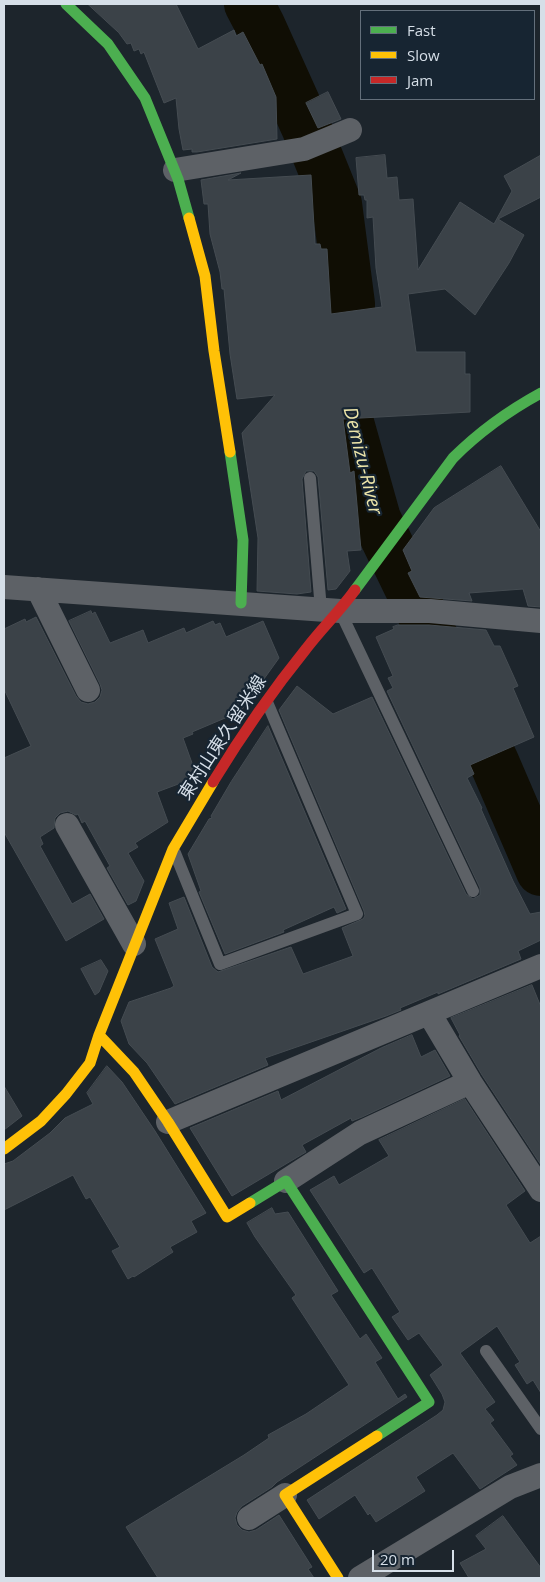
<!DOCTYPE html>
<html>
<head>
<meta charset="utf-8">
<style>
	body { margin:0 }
	#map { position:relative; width:545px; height:1582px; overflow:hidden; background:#1d252c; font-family:"Open Sans",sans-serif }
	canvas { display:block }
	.frame { position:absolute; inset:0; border:5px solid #d6dfe8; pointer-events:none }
	.legend { position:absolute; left:360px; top:10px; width:175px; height:90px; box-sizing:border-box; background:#172532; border:1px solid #636f7b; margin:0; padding:6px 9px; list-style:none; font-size:15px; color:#d6dfe8 }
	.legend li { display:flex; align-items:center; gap:10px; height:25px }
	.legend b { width:25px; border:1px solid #636f7b }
	.scale { position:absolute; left:372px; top:1550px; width:82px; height:22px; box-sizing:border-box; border:2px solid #d6dfe8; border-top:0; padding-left:6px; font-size:15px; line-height:18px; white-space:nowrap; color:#d6dfe8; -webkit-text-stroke:4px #172532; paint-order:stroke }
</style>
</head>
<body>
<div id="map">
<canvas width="545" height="1582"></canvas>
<div class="frame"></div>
<ul class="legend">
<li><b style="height:6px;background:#4caf50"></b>Fast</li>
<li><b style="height:6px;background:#ffc107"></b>Slow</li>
<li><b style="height:6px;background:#c62828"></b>Jam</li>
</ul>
<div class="scale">20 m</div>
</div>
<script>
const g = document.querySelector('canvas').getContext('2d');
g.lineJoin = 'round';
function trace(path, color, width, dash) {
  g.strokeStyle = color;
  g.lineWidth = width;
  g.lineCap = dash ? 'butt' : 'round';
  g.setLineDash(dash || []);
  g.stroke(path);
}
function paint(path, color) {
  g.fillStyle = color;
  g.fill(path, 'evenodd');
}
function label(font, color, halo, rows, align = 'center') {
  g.font = font + ' "Open Sans","Noto Sans JP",sans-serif';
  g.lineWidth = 4.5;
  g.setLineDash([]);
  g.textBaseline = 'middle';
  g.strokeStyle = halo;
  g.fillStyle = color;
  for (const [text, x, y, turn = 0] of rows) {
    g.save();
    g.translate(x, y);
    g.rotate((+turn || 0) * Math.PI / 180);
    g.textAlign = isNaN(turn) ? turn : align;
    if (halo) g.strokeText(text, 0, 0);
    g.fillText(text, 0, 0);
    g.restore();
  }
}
trace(new Path2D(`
	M249 4 260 25 306 127 337 204 350 304 346 412 376 519 494 762 541 871`), '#100e04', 50);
const building = new Path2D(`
	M88 4H176L198 49 234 30 236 36 243 32 260 65 262 64 276 97 277 139 197 152H192V149L183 150 179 129 176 98 164 103 144 52 141 54 139 49 134 51 131 43 127 44 119 33Z
	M328 92 341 119 318 128 306 103Z
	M385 155 387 178 397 177 399 200 413 199 418 270 460 202 494 224 512 191 504 176 541 155V197L498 219 524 235 509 263 475 315 445 289 408 294 416 352H465V374H470V412L343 419 350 473 354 471 361 550 347 551 350 571 336 589 328 590 318 477 314 471H306L302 479 311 592 297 594 257 591 258 538 242 433 275 395 237 399 230 354 224 289H222L220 272 210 234 208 204H204L201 180 241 173 228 180 311 175 315 244H320L321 249H327L331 314 382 307 376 268 373 217 367 218V200H365L364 195H359L356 158Z
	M501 466 541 532V607L528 606 523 589 469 593 472 601 420 597 408 573 412 571 403 550 434 508Z
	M91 611 92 614 95 612 110 643 143 630 148 643 184 628 186 633 213 621 215 625 220 623 226 637 263 621 279 658 238 715 237 713 192 732 193 734 183 738 197 777 157 792 168 822 135 843 138 847 128 853 144 881 136 901 128 905 107 868 110 866 85 821 82 823 78 814 76 815 68 811 60 813 55 818 54 828 40 837 43 844 40 846 72 904 90 894 104 919 66 941 4 832V758L31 746 4 689V629L25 619 26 622 36 617 76 696 81 702 88 704 95 702 100 697 102 690 100 684 69 621Z
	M398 625H429L486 630 494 646H500L518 686 513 688 534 737 470 765 474 774 467 778 482 808 481 809 513 881 530 914 541 912V940L518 951 521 959 438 994V992L400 1008 401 1010 386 1016 265 1058 268 1065 175 1104 147 1063 129 1044 121 1021 129 1002 171 988 174 986 155 939 178 929 169 903 184 897 212 967 218 972 291 947 303 974 353 956 342 928 363 919 365 916 364 911 279 710 297 686 333 714 372 697 466 894 473 899 480 895V888L387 691 393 688 388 678 393 676 376 637 394 629 393 627Z
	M268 726 346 909 337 913 334 907 283 930 284 932 225 954 199 892 201 891 188 854 209 819 212 818 211 816 231 782Z
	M101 960 108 971 99 992 95 995 81 969Z
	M532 985 541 1007V1165L482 1075 459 1036 460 1035 451 1018Z
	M412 1035 421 1057 435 1050 450 1076 362 1117 352 1121 351 1118 302 1145 306 1152 232 1196 190 1128 278 1091 281 1100 381 1048Z
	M107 1066 122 1082 155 1131 206 1213 191 1221 197 1232 170 1247 173 1252 134 1277 133 1276 128 1279 112 1251 120 1247 90 1197 86 1199 73 1175 4 1210V1164L13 1161 50 1133 65 1118 93 1104 87 1093Z
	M4 1086 22 1116 4 1130Z
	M465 1099 525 1191 506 1205 530 1243 541 1236V1393L533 1380 527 1384 515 1365 520 1362 497 1326 460 1353 495 1402 485 1409 494 1420 490 1423 513 1454 510 1456 517 1465 480 1489 453 1453 416 1477 425 1491 376 1522 370 1513 368 1515 355 1495 319 1519 307 1500 437 1415 443 1410 445 1402 442 1394 430 1375 443 1365 419 1333 408 1340 392 1317 400 1312 372 1268 364 1273 310 1190 334 1176 339 1185 389 1156 379 1140Z
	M272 1208 275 1214 288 1212 338 1291 331 1295 360 1339 366 1334 382 1358 375 1362 398 1399 405 1394 407 1397 277 1482 272 1487 242 1506 237 1512 235 1518 237 1525 242 1530 249 1532 256 1530 279 1515 312 1567 308 1569 314 1578H158L126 1527 244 1455 269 1438 268 1435 306 1414 349 1385 292 1298 296 1295 255 1237 247 1223Z
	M503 1516 541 1568V1578H469L460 1563 486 1549 476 1536Z`);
paint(building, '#3b4248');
trace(building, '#454c52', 1);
trace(new Path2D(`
	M310 478 321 610
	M340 611 473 891
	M175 853 220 964 357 914 267 702
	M486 1351 541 1429`), '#5d6166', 12);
trace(new Path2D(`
	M175 170 304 149 350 130
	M4 587 340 611H430L541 621
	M38 589 88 690
	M67 825 134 944
	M429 1013 470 1082 541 1190
	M168 1122 541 966
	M286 1181 360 1133 470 1082
	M249 1518 285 1495
	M360 1578 510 1487 541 1475`), '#5d6166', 24);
trace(new Path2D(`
	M66 4 108 44 145 98 178 179 189 218
	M230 452 243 540 241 603
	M355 590 453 458C479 432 508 411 541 393
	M250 1203 286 1181 429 1402 377 1436`), '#4caf50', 11);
trace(new Path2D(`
	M189 218 205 276 214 351 230 452
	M99 1035 134 1072 168 1122 227 1217 250 1203
	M4 1149 41 1121 66 1094 90 1063 99 1035 173 849 213 782
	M338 1578 285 1495 377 1436`), '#ffc107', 11);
trace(new Path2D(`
	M213 782C241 736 272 691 306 649 322 628 340 611 355 590`), '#c62828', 11);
label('18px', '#d6dfe8', '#172532', [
	["東村山東久留米線",223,738,-57]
]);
label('italic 19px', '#eee6aa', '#172532', [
	["Demizu-River",362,461,76]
]);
</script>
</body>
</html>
